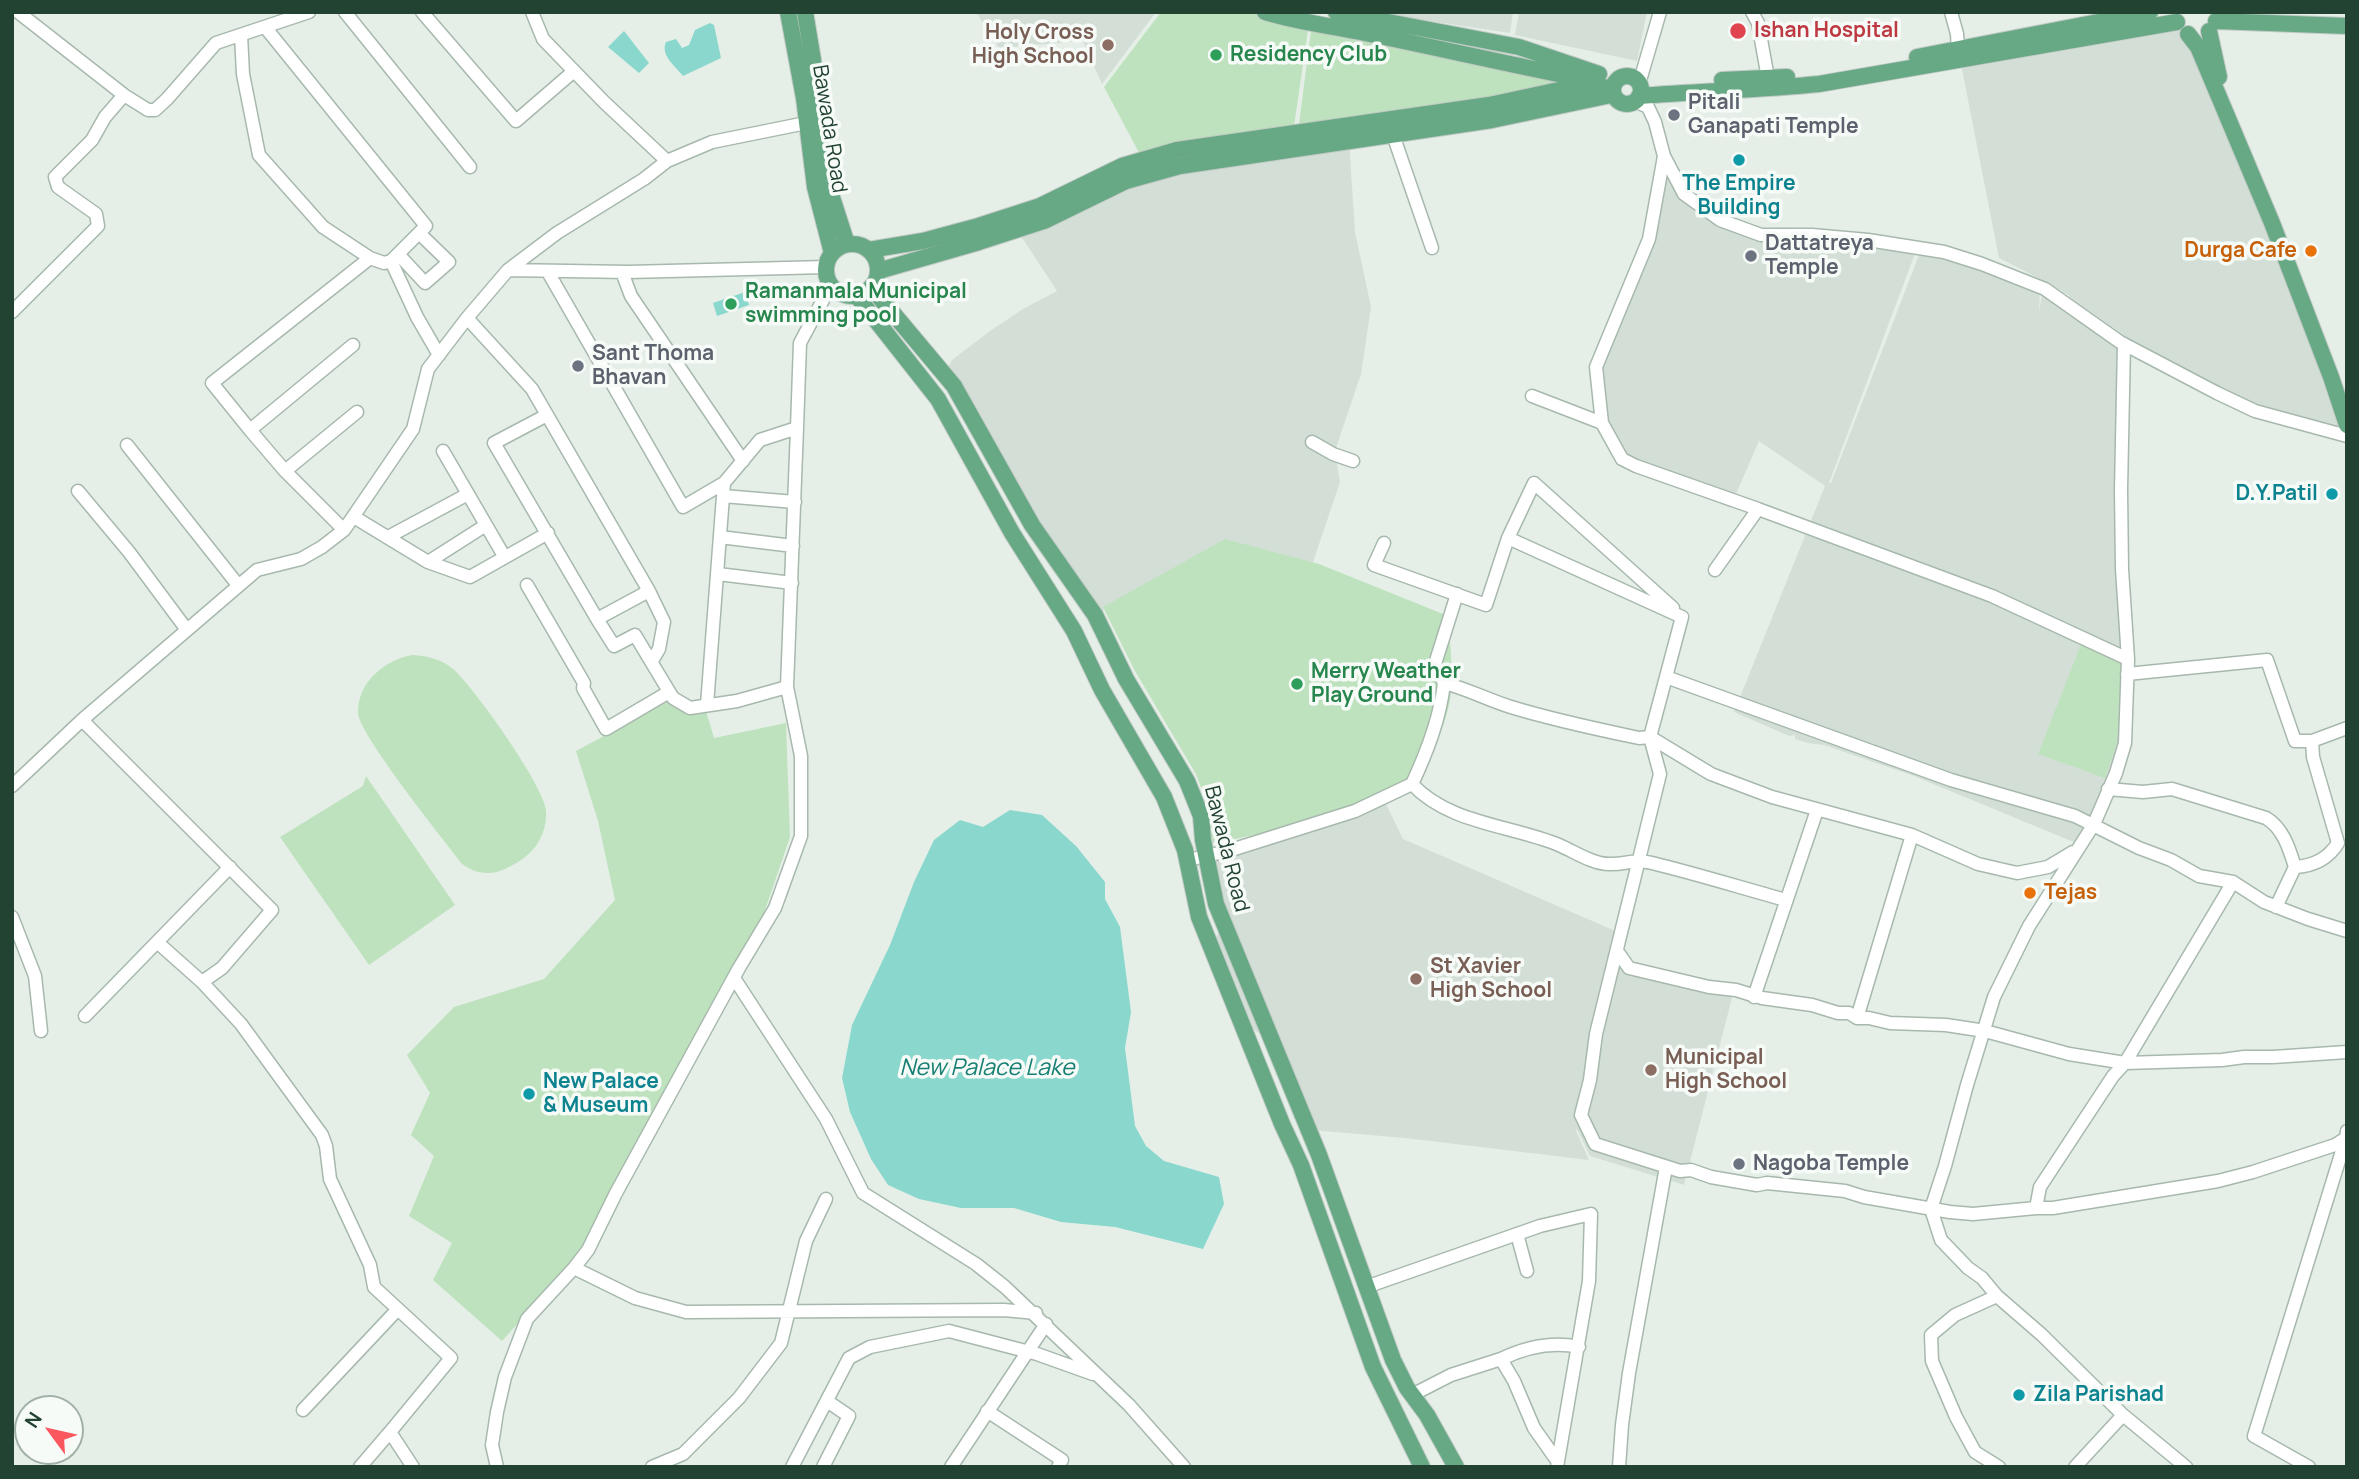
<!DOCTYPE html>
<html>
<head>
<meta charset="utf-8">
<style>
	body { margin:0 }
	#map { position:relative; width:2359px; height:1479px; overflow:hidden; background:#e5efe8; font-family:Manrope,sans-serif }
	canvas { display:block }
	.frame { position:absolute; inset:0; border:14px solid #224331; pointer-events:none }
	.north { position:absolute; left:14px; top:1395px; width:70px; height:70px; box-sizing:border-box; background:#f7fbf8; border:2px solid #a2b1a8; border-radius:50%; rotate:303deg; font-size:19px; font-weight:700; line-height:28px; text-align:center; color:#224331 }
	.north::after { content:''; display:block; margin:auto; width:24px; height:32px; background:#fb575e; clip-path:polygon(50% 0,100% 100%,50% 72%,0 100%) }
</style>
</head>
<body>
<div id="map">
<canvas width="2359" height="1479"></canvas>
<div class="frame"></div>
<div class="north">N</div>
</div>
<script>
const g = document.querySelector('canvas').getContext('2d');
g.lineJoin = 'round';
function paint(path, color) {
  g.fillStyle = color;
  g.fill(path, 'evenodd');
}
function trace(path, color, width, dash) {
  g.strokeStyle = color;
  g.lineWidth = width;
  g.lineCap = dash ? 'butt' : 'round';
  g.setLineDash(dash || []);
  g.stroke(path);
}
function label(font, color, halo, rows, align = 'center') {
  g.font = font + ' Manrope,sans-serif';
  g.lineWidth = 7;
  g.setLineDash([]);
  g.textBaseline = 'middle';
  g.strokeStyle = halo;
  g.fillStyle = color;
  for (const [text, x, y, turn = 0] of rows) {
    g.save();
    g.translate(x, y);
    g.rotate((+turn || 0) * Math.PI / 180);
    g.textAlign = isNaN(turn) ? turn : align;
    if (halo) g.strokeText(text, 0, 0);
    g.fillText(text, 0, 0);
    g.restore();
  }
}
paint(new Path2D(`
	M976 12H1156L1102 84 1083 41 999 48Z
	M1370 12H1513L1510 33Z
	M1519 12H1647L1637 61 1515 35Z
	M2180 25 2191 32 2347 433 2262 409 2122 339 2079 308 2068 295 2046 282 1999 258 1960 59Z
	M1349 140 1355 232 1371 307 1361 374 1335 451 1340 482 1310 571 1216 546 1095 615 945 373 952 360 990 331 1023 309 1057 291 1017 230 1126 181Z
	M1661 160 1716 224 1808 239 1916 251 1829 483H1831L1919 255 1955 259 2040 291 2039 312 2042 294 2122 349 2125 657 2122 735 2112 771 2076 843 1914 776 1824 745 1808 743 1795 739V735L1789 736 1734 712 1825 486 1759 441 1730 508 1617 459 1592 371 1642 248Z
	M1384 800 1403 839 1620 933 1613 963 1734 990 1684 1185 1590 1156 1577 1129 1576 1131 1589 1160 1405 1138 1311 1130 1270 1041 1249 1026 1210 947 1223 926 1213 853Z`), '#d3dfd6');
paint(new Path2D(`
	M1161 12H1268L1309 23 1293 133 1143 160 1104 87Z
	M1312 23 1614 85 1298 132Z
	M1225 539 1319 564 1448 616C1450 641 1453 667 1451 693 1448 722 1432 751 1421 777 1353 806 1283 833 1210 843L1209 809 1196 774 1135 671 1103 607Z
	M2082 642 2124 657 2117 742 2105 778 2038 754Z
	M413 655C428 656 441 659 453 669 473 686 545 787 546 811 547 839 531 857 507 868 492 876 475 874 462 864 444 840 359 735 358 713 357 682 386 659 413 655Z
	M667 702 687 714 706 711 714 738 786 723 790 837 764 913 579 1255 502 1341 433 1280 452 1243 409 1216 434 1156 411 1135 430 1093 407 1055 454 1007 544 979 615 900 598 821 576 751Z
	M366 776 455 905 369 965 280 837 363 786Z`), '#bee2bd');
paint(new Path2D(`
	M710 23 714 25 721 58 683 76C675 66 660 55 666 42L676 39 682 48 689 45 695 30Z
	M624 31 649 63 639 73 608 47Z
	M745 292 749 305 717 316 713 303Z
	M1010 810 1042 815 1076 846 1105 882V899L1120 927 1131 1012 1125 1048 1135 1126 1146 1146 1164 1161 1219 1177 1224 1204 1203 1249 1115 1227 1061 1222 1014 1208H961L919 1199 888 1185 871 1159 850 1112 842 1078 852 1025 890 945 914 882 934 840 960 820 983 827Z`), '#8ad7cd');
const minor = new Path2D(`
	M18 12 124 95
	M345 12 470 167
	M422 12 516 121 574 71
	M532 12 543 39 604 102 667 161
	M1752 12 1758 23 1768 78
	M1951 12 1957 34 1958 50
	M265 27 426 226 391 261 384 263 370 258 212 383 250 430 353 345
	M241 35 243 74 259 155 323 227 370 258
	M1639 84 1660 12
	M1635 101 1648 107 1655 122 1664 156 1684 194 1720 220 1761 235H1812L1868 240 1944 252 1982 264 2045 289 2120 342 2217 393 2255 411 2347 436
	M1391 129 1432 248
	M1664 156 1649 239 1596 367 1602 423 1622 459 1636 466 1758 509 1715 570
	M398 254 425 283 449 262 419 233
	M391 261 417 317 439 355
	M508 270 557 233 644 179 667 161 712 142 806 123
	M548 272 683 507 724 483 760 440 797 428 800 343 831 285
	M622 272 631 296 743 461
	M12 312 98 226 96 214 58 187 55 177 92 140 105 117 124 95 148 110H155L167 99 216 43 309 12
	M467 318 532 389 649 591 597 619 614 646 635 635 673 698 690 708 737 701 787 687 797 428
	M2124 344 2121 490 2122 569 2128 659 2125 743 2116 773 2094 824 2029 926 1994 997 1967 1085 1945 1166 1931 1209 1941 1240 1968 1268 1982 1278 1997 1296 2042 1335 2123 1415 2186 1467
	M1532 396 1602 423
	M547 415 494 443 597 619
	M250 430 285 471 344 530
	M1312 442 1333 454 1353 461
	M127 445 238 585
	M443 451 504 556
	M285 471 357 412
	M78 491 129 552 187 630
	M723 496 795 502
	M1758 509 1992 596 2128 659
	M354 517 428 562 470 577 548 533
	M388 537 468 494
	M720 537 793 546
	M1508 538 1682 617 1650 737 1660 774 1596 1034 1590 1080 1581 1115 1595 1144 1680 1171 1691 1170 1711 1177 1757 1185 1767 1183 1845 1191 1864 1197 1950 1212 1973 1214 2036 1208
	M1384 543 1374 565 1486 605 1508 538 1534 483 1673 608
	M428 562 486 525
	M718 574 792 583
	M527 585 584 683 583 688 606 729 669 692
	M649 591 664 622 659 649 652 661
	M2127 674 2267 660 2295 741H2312
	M1666 677 1951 780 2075 816 2139 848 2171 860 2199 876 2233 882 2264 902 2308 919 2347 931
	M1444 683 1435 664 1457 594
	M707 705 724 483
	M82 720 272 910 222 968 202 982 241 1024 322 1135 326 1146 330 1179 370 1265 374 1287 451 1358 390 1432 413 1467
	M1412 784C1449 824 1511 825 1559 845 1575 852 1593 864 1609 864 1626 865 1633 858 1652 863 1697 874 1742 888 1786 900
	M12 786 82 720 257 570 301 559 322 547 344 530 413 429 428 369 467 318 508 270 628 272 826 267
	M2108 789 2143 792 2172 789 2266 818C2283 828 2289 848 2295 867
	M1188 860 1228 851 1355 811 1412 784C1427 752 1440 719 1444 683 1468 689 1488 700 1511 707 1553 720 1596 729 1639 738L1650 737 1711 774 1772 797 1912 835 1978 864 2017 873 2048 867 2073 852
	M2233 882 2125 1063 2113 1076 2040 1187 2036 1208H2053L2218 1181 2253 1172 2335 1145 2346 1138 2347 1131
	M2276 907 2295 867C2314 866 2328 859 2338 843L2313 757 2312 741 2347 728
	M12 917 35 976 41 1031
	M157 942 202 982
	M1617 951 1629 968 1709 987 1736 990 1762 998 1812 1005 1838 1013H1849L1857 1018H1869L1890 1023 1946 1025 1985 1031 2069 1054 2125 1063 2222 1060 2244 1057H2273L2347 1052
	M734 978 826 1119 863 1193 976 1264 1005 1287 1129 1405 1184 1467
	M1754 997 1817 810
	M85 1016 230 867
	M1857 1018 1912 835
	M1517 1234 1527 1271
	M574 1268 635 1298 686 1312 1004 1310 1036 1313
	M1366 1287 1540 1226 1591 1214 1589 1281 1557 1467
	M1997 1296 1955 1315 1931 1335 1932 1361 1956 1417 1975 1452 1999 1467
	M1412 1395 1451 1375 1501 1359
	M303 1410 398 1309
	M987 1411 1062 1460 1058 1467
	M1558 1462 1534 1428 1514 1381 1501 1359C1526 1347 1551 1341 1579 1347
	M360 1467 390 1432
	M497 1467 492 1445 497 1412 505 1377 527 1319 574 1268 588 1250 616 1193 739 968 775 908 801 836V756L787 687
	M652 1467 683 1454 739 1398 781 1343 806 1241 826 1199
	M792 1467 849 1358 870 1347 949 1331 1037 1354 1093 1374
	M823 1467 849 1416 827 1401
	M951 1467 1046 1324
	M1619 1467 1622 1425 1629 1373 1666 1167
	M2075 1467 2123 1415
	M2309 1467 2254 1436 2346 1138`);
const major = new Path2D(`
	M788 12 804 98 815 187 832 253
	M805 12 813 60 826 179 847 244
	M1265 12C1298 22 1331 26 1365 33 1443 49 1520 67 1598 82
	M1336 12 1519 47 1599 74
	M2216 21 2347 26
	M2209 31 2219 77
	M2188 34 2198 47 2272 223 2331 377 2347 425
	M1917 57 2150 12
	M1613 90a14 14 0 1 1 28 0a14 14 0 1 1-28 0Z
	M1722 80 1787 77
	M1639 96C1699 91 1759 90 1819 84L2177 22
	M826 270a26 26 0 1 1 52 0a26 26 0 1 1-52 0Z
	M869 250 923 241 975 227 1040 206 1122 166 1177 150 1489 105 1559 90 1613 87
	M878 271 979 242 1044 221 1126 181 1180 166 1492 120 1611 95
	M871 287 954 386 1032 525 1095 615 1126 679 1187 781 1201 816 1203 840 1216 904 1319 1155 1393 1360 1407 1388 1427 1415 1456 1467
	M856 295 938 399 1012 533 1074 631 1102 690 1164 797 1185 850 1199 917 1282 1124 1301 1165 1373 1367 1422 1467`);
trace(minor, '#a7b8ad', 15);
trace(major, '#c1cac5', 18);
trace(minor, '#fff', 12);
trace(major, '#67a885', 16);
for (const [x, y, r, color] of [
	[1738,31,9,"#e0444e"],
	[1108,45,7,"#8d6e63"],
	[1216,55,7,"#2e9e5b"],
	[1674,115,7,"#6b7280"],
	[1739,160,7,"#0f9aa8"],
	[2311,251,7,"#e8710a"],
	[1751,256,7,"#6b7280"],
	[731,304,7,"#2e9e5b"],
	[578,366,7,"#6b7280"],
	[2332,494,7,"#0f9aa8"],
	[1297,684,7,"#2e9e5b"],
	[2030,893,7,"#e8710a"],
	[1416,979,7,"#8d6e63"],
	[1651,1070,7,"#8d6e63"],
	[529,1094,7,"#0f9aa8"],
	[1739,1164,7,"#6b7280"],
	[2019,1395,7,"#0f9aa8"]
]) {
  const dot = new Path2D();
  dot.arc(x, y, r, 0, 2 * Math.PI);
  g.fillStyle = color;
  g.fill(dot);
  trace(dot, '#f7fbf8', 2.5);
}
label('bold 21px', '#be3a42', '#f7fbf8', [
	["Ishan Hospital",1754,31]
], 'left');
label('bold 21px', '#785e54', '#f7fbf8', [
	["Holy Cross",1094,33,"right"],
	["High School",1094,57,"right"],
	["St Xavier",1430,967],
	["High School",1430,991],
	["Municipal",1665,1058],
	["High School",1665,1082]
], 'left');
label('bold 21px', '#27864d', '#f7fbf8', [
	["Residency Club",1230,55],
	["Ramanmala Municipal",745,292],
	["swimming pool",745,316],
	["Merry Weather",1311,672],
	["Play Ground",1311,696]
], 'left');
label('bold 21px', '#5b616d', '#f7fbf8', [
	["Pitali",1688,103],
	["Ganapati Temple",1688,127],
	["Dattatreya",1765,244],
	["Temple",1765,268],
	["Sant Thoma",592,354],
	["Bhavan",592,378],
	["Nagoba Temple",1753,1164]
], 'left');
label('21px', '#224331', '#f7fbf8', [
	["Bawada Road",829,129,81],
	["Bawada Road",1226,849,76]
]);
label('bold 21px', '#0d838f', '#f7fbf8', [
	["The Empire",1739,184,"center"],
	["Building",1739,208,"center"],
	["D.Y.Patil",2318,494,"right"],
	["New Palace",543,1082],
	["& Museum",543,1106],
	["Zila Parishad",2033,1395]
], 'left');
label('bold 21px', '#c56008', '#f7fbf8', [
	["Durga Cafe",2297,251],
	["Tejas",2044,893,"left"]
], 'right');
label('italic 23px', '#177f73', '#f7fbf8', [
	["New Palace Lake",987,1069]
]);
</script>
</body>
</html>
